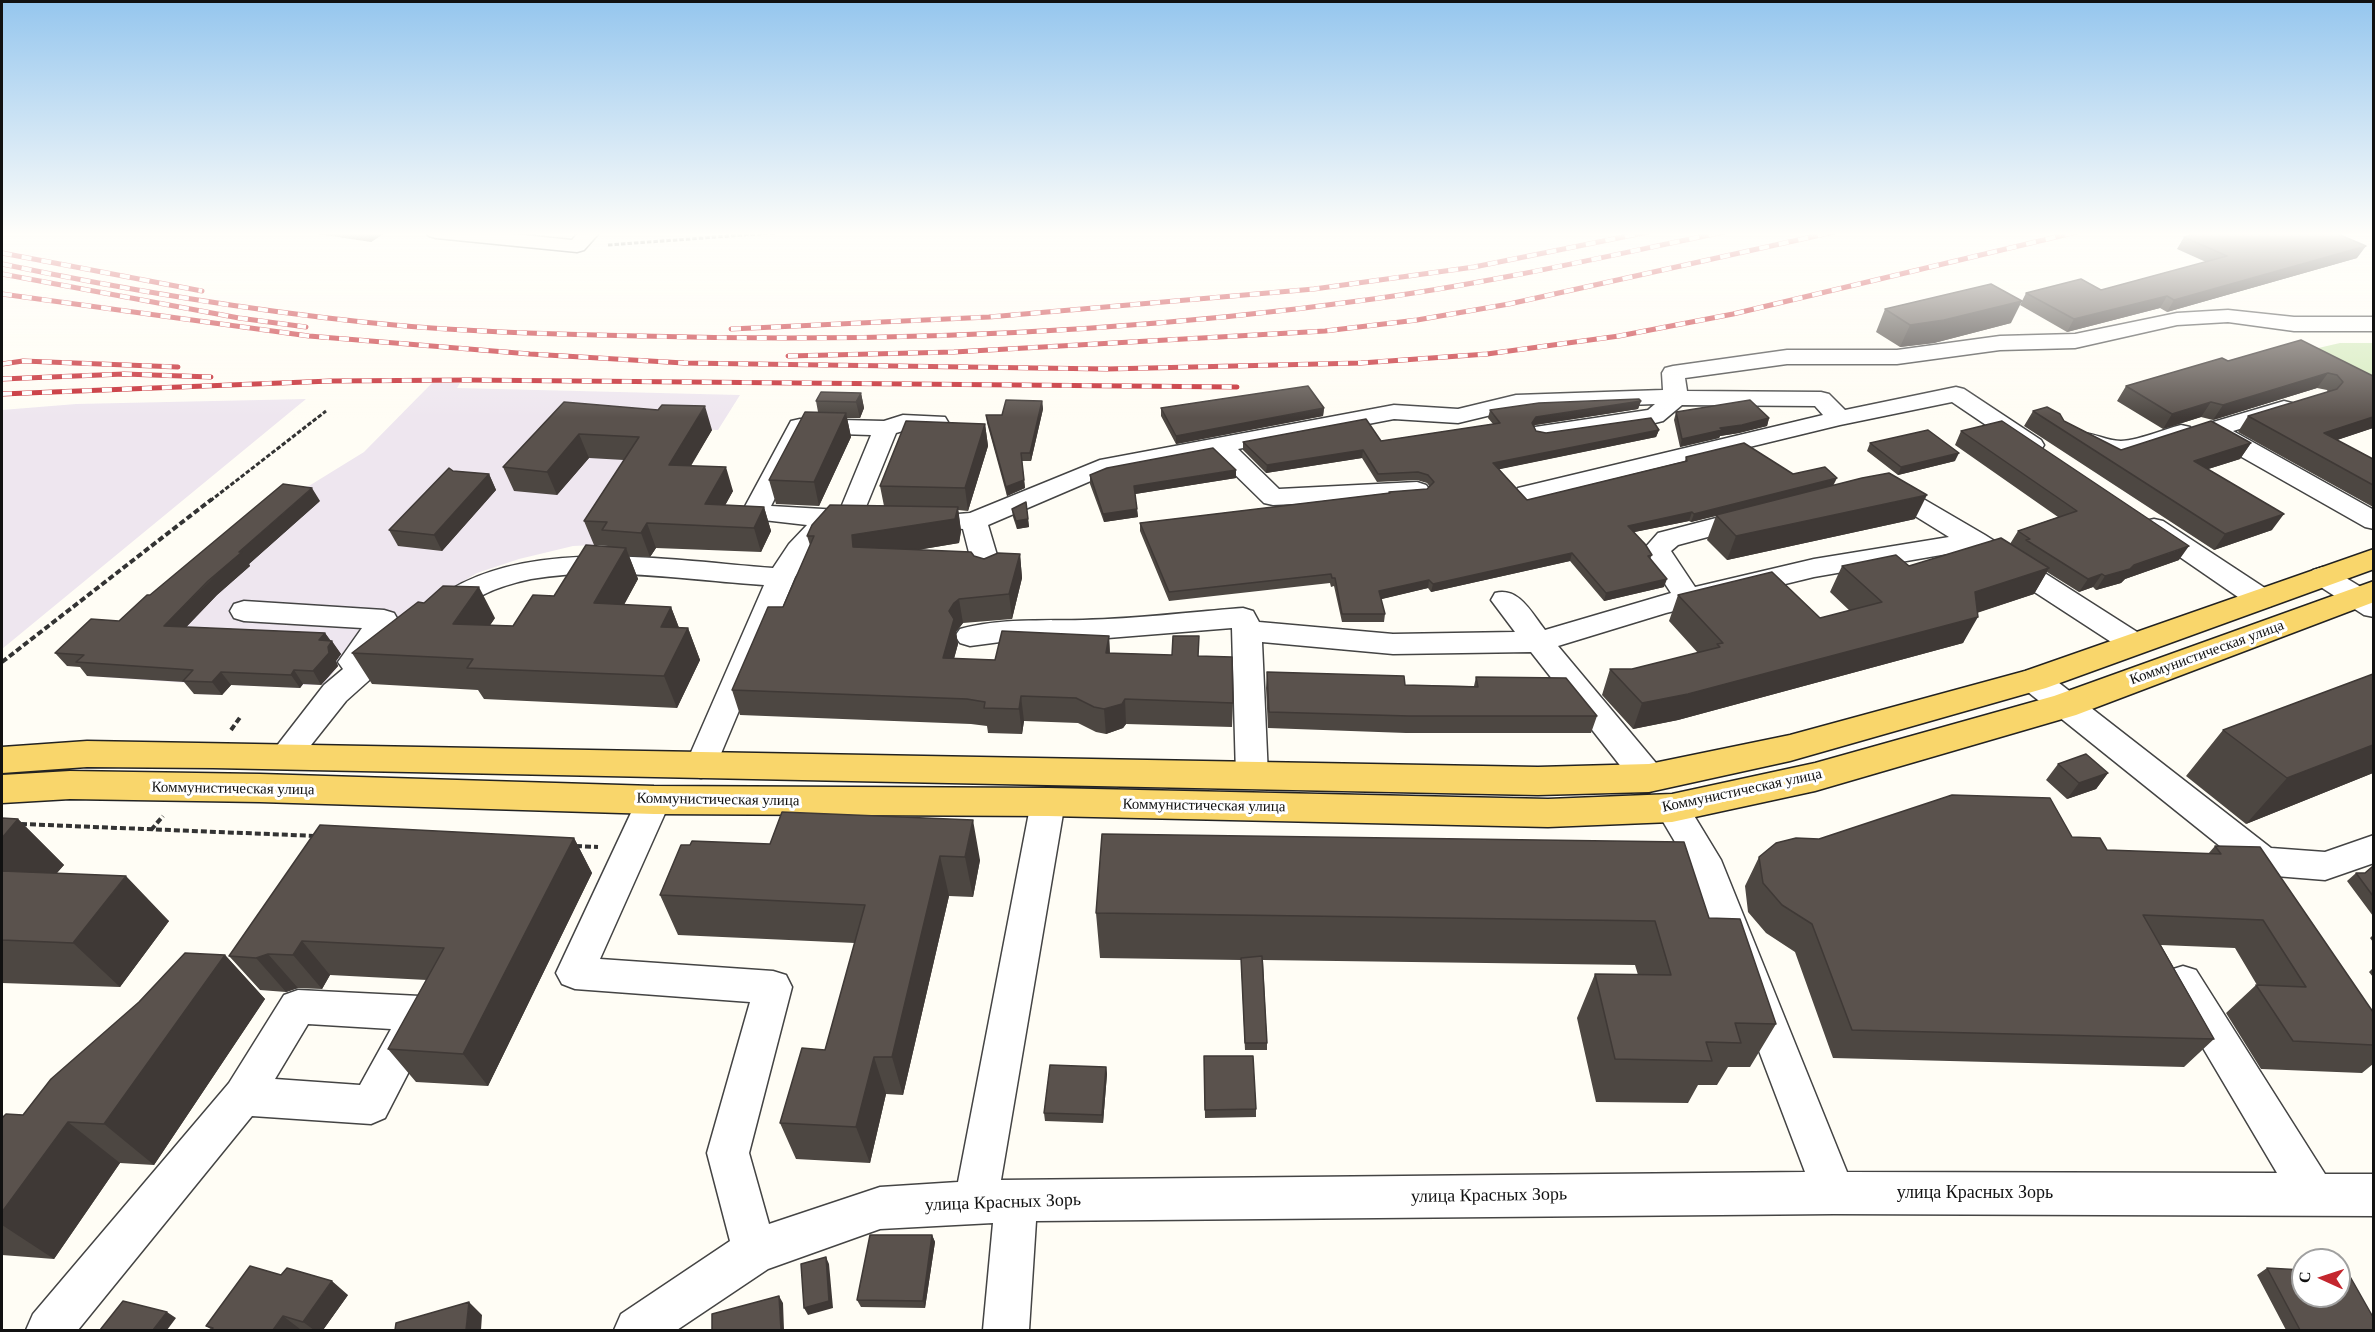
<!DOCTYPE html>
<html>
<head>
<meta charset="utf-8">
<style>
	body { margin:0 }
	#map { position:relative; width:2375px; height:1332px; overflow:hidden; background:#fffdf5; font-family:"Times New Roman",serif }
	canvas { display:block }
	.frame { position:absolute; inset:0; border:3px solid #111; pointer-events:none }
	.north { position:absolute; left:2291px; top:1248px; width:60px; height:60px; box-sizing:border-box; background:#fff; border:2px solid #a0a0a0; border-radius:50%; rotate:273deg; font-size:16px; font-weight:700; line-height:24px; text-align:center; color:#111 }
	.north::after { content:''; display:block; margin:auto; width:21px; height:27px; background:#c4262e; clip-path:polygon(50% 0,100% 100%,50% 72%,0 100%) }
</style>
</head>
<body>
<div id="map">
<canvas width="2375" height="1332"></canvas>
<div class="frame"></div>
<div class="north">С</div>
</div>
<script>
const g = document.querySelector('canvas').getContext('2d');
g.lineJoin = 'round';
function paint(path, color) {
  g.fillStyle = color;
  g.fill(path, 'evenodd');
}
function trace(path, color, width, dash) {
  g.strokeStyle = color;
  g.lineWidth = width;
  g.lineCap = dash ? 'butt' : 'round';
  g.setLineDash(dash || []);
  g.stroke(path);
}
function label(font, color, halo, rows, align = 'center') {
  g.font = font + ' "Times New Roman",serif';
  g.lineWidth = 6;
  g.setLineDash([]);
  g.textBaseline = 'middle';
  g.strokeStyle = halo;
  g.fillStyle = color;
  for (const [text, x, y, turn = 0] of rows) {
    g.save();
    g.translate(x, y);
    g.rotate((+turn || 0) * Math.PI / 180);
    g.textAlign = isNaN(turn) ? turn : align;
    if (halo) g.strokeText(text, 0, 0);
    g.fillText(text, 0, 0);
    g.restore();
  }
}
paint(new Path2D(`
	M432 383H460L457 388 740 395 718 430 670 428 594 545 573 546 519 559 477 573 420 607 344 659 324 685H303L300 688 231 685 222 695 194 694 202 684 87 676 291 497 364 452Z
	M306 399 2 649V410L76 404Z`), '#eee6ef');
paint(new Path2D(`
	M2340 343H2373V394L2292 354Z`), '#d5ebbd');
const minor = new Path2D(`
	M426 232H493L572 240 579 232H600L584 250 577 252 436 238 429 236Z
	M2228 310 2294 317H2374V331H2294L2228 322 2177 325 2075 348 2000 350 1897 364H1787L1685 378 1687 391 1821 392 1829 394 1845 410 1956 387 1964 389 2041 440 2044 445 2041 450 2032 452 2023 450 1952 402 1840 425 1527 501 1518 498 1514 493 1518 488 1823 415 1815 406 1682 405 1663 421 1655 423 1544 439 1535 437 1532 432 1535 427 1648 410 1655 404 1516 409 1458 423 1394 419 1238 449 1279 489 1417 482 1426 485 1430 490 1426 495 1417 498 1273 505 1264 503 1214 454 1107 474 988 525 1002 572 998 578 988 581 978 578 974 572 963 529 946 527 942 521 946 515 970 513 1100 460 1394 405 1458 409 1516 395 1663 390 1662 373 1665 368 1673 366 1787 350H1897L2000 336 2075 334 2177 313Z
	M2284 401 2292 403 2296 408 2292 413 2233 431 2374 510V529L2365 527 2203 435 2200 430 2203 425Z
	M903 415 945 417 948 422 945 427C928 431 912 427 896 433L859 524 835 527 809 556 795 577 712 775 701 778 690 775 685 766 764 585C687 580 607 566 531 579 517 582 499 587 487 593 467 602 453 622 430 616L426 609C432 600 441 595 450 590 537 537 676 561 773 568L789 544 807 525 746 518 742 512 791 421 800 419 884 421ZM808 433 871 435 840 510 771 506Z
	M2181 425 2190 427 2193 432 2190 437C2156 448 2126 460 2091 451 2083 449 2075 446 2071 439L2074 434C2091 430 2104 441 2121 441 2141 440 2161 430 2181 425Z
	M1887 480 1896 483 1985 535 2145 637 2150 644 2145 651 2135 654 2125 651 1970 550 1814 577 1666 613 1558 646 1661 769 1665 778 1661 787 1649 790 1637 787 1531 652 1393 654 1262 642 1268 776 1264 785 1252 788 1240 785 1236 776 1232 628 1083 640 1023 639 970 646 960 643 955 636 960 629C1000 618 1041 621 1083 620 1136 619 1190 612 1243 608L1253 611 1259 622 1393 634 1515 632 1491 600 1495 593C1519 587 1531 612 1545 630L1671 593 1643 550 1658 533 1751 509 1760 511 1764 517 1760 523 1678 545 1671 551 1695 587 1814 559 1949 537 1878 493 1874 488 1878 483Z
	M2154 519 2163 521 2271 592 2275 599 2271 606 2261 608 2251 606 2145 533 2141 527 2145 521Z
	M2323 567 2333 570 2374 595V617L2364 615 2313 582 2309 576 2313 570Z
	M244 601 384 610 394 613 398 620 390 633 404 635 409 642 404 649 346 701 296 764 285 768 274 764 269 756 324 685 343 669 338 662 362 628 244 621 234 618 230 611 234 604Z
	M2034 669 2045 672 2271 848 2325 852 2374 835V863L2325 880 2263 875 2251 871 2023 688 2019 680 2023 672Z
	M654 787 666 791 671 800 600 959 773 971 786 975 792 987 749 1153 769 1224 880 1187 958 1182 1031 802 1036 793 1048 789 1060 793 1065 802 1001 1180 1805 1172 1688 864 1655 808 1660 799 1672 795 1684 799 1721 860 1847 1172 2277 1173 2164 982 2170 970 2183 966 2196 970 2325 1174H2374V1216L1834 1214 1036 1221 1029 1330H983L993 1223 880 1229 768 1269 677 1330H614L621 1314 730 1241 707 1153 750 1002 575 989 562 984 556 973 637 800 642 791Z
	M298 990 420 996 434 1001 439 1013 385 1118 371 1124 252 1116 78 1330H26L33 1314 229 1083 284 995ZM308 1024 391 1029 360 1085 275 1079Z`);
const major = new Path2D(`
	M2374 549V569L2046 688 1790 761 1649 792 1538 795 213 768 87 767 2 773V747L87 741 1538 767 1649 764 1790 735 2025 671Z
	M2374 581V602L2076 715 1815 791 1672 822 1548 827 1048 816 654 814 260 802 70 799 2 803V775L70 771 260 774 654 786 1048 788 1548 799 1672 794 1815 763 2054 696Z`);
trace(minor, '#444', 3);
trace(major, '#222', 3);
trace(new Path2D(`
	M608 245 784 232
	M210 501 326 411`), '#333', 3, [4.5, 2]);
trace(new Path2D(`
	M2 662 212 499
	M231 730 241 716
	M21 824 317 836
	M151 830 163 816
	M576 846 598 847`), '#333', 4, [6, 3]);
paint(minor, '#fff');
paint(major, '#f9d66b');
const rail = new Path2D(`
	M2 253 202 291
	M2 264C122 289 242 309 363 322 456 332 550 334 642 336 886 343 1131 333 1373 299 1491 283 1607 256 1724 232
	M2 274 239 318 306 327
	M2 294 309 336 530 354 684 363 1107 369 1361 363 1487 354 1619 336 1733 314 2077 232
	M731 329 989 317 1314 289 1474 267 1648 232
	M788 356 954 352 1325 331 1417 320 1509 304 1834 232
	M2 364 23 361 178 367
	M2 379 124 374 211 377
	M2 394 331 381 469 380 1237 387`);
trace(rail, '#c4262e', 5);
trace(rail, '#fff', 4, [10]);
paint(new Path2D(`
	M316 232H386L371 242 318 234Z
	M2184 237 2357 258 2167 312 2160 308 2067 332 2020 305 2026 293 2101 290 2206 262 2177 249Z
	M1885 309 2011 323 1934 343 1900 347 1876 332Z
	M2228 361 2373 376V428L2337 440 2373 459V507L2238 432 2248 416 2328 392 2327 390 2317 388 2213 420 2201 417 2163 429 2117 401 2126 386Z
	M861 393 864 408 860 418H847L851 437 819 506 776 504 769 480 818 412 816 401Z
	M1042 401 1043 409 1031 461H1022L1025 488 1007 496 987 423 986 415H1002Z
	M1641 401 1638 409 1535 425 1534 426 1536 431 1546 433 1659 430 1656 437 1499 469 1527 500 1685 461 1686 457 1793 474 1834 485 1915 519 1727 560 1707 540 1716 516 1691 522 1689 521 1634 532 1652 555 1650 559 1664 587 1604 601 1570 561 1431 592 1428 588 1381 599 1385 614 1384 622H1342L1334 586 1331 587 1330 583 1169 601 1140 531V523L1389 493V492L1427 489 1430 487 1427 483 1417 480 1377 482 1362 458 1266 473 1243 450V442L1381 441 1493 424 1488 418 1490 410Z
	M564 402 712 430 691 466 733 491 725 505 764 507 771 531 761 552 656 548 650 557 629 556 638 579 624 605 671 607 679 628H688L700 660 677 708 484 699 478 690 372 684 352 653 495 618 490 625 513 626 554 596 608 546 594 545 584 521 624 460 589 458 557 495 514 491 503 467Z
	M1161 408H1324L1323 416 1176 444 1161 416Z
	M2033 411 2064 421 2121 450 2251 443 2240 459 2208 469 2272 530 2214 550 2024 426Z
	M1676 412 1769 418 1767 426 1739 433 1720 436 1719 438 1680 447 1674 420Z
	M985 424 988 446 968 511 958 510 961 531 959 543 917 550 974 556 984 559 1020 554 1022 578 1012 619 963 623 956 632 958 644 954 659 995 660 1109 636 1110 653 1199 656 1233 703 1232 727 1126 724 1123 728 1106 734 1096 732 1078 723 1024 721 1022 734 988 733 987 726 971 724 740 715 732 690 783 607 810 545 807 536 884 506 880 486Z
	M1961 431 2179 560 2125 579 2121 583 2096 590 2093 587 2079 592 2047 572 2034 594 1977 613 1963 643 1678 720 1633 729 1602 695 1610 669H1632L1698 653 1669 621 1678 595 1820 618 1850 611 1830 592 1842 566H1909L2010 544 2018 531 2058 517 1955 445Z
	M1870 443 1955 461 1898 475 1867 451Z
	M453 471 489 474 496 490 442 551 398 546 389 530Z
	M1090 475 1236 478 1135 494 1138 517 1104 522 1090 484Z
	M320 501 249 564 250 566 217 595 186 627 325 633 341 654 336 661 338 666 321 685 303 684 300 688 231 685 222 695 194 694 184 682 87 676 80 667 67 666 55 653 119 621 150 595Z
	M1026 502 1029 527 1017 529 1013 517 1012 509Z
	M1267 672 1405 685 1474 686 1476 677 1597 716 1591 733H1406L1268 728 1266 688Z
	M2223 730 2373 773 2246 824 2186 776Z
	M2058 764 2108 773 2096 789 2067 799 2046 780Z
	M782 812 980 860 973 897 949 896 903 1095 886 1094 870 1163 796 1159 780 1123 825 1050 855 943 678 935 660 895 690 845 770 844Z
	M2 818 18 819 64 865 56 873 169 921 120 987 2 983Z
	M2072 837 2107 850 2208 854 2215 846 2373 1012V1064L2362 1073 2261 1069 2226 1013 2256 985H2257L2235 948 2161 945 2214 1039 2184 1067 1833 1058 1795 952 1766 933 1748 912 1745 886 1759 857 1819 839Z
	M574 838 592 873 488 1086 416 1082 388 1049 427 980 330 975 322 989 298 988 286 992 260 990 229 956Z
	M2373 866V916L2347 881 2356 873H2365Z
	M1096 913 1709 918 1776 1024 1750 1067H1728L1717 1085H1698L1688 1103 1596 1102 1577 1018 1595 974 1638 975 1635 965 1263 960 1267 1043V1050H1245L1241 960 1100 958Z
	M2373 935V942L2370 938Z
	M225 955 265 999 154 1165 120 1163 54 1259 2 1255V1118L23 1115Z
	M2373 968V977L2369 972Z
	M1204 1056 1256 1109V1117L1205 1118Z
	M1106 1067 1107 1074 1103 1123 1045 1121 1044 1113Z
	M932 1235 935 1242 925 1308 861 1307 857 1300Z
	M2267 1268 2373 1330H2286L2257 1275Z
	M348 1295 323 1330H306L300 1329 212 1330 206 1326Z`), '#4d4742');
paint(new Path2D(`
	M367 232H386L371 242Z
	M2366 246 2357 258 2167 312 2174 300Z
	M2167 296 2160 308 2067 332 2074 319Z
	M2022 301 2011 323 1934 343 1900 347 1910 325Z
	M2328 373 2317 388 2213 420 2223 405Z
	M861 393 864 408 860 418 856 402Z
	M1042 401 1043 409 1031 461 1030 453Z
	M1641 401 1638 409 1535 425 1530 431 1532 423 1536 417Z
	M2211 402 2201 417 2163 429 2172 414Z
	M705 406 712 430 677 488 669 465Z
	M1324 408 1323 416 1176 444V436Z
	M846 413 851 437 819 506 814 482Z
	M2373 417V428L2313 448 2324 433Z
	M1769 418 1767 426 1739 433 1720 436 1719 438 1680 447 1682 439 1720 428Z
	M985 424 988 446 968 511 965 488Z
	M1659 430 1656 437 1491 471 1493 463Z
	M579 434 589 458 557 495 547 472Z
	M2251 443 2240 459 2183 477 2194 461Z
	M1363 450 1362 458 1266 473 1267 465Z
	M1959 453 1955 461 1898 475 1901 467Z
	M726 467 733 491 714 526 705 504Z
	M1236 470V478L1135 494 1134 486Z
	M489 474 496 490 442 551 434 535Z
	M1837 478 1833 486 1691 522 1694 514Z
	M1024 480 1025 488 1007 496 1006 487Z
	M312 488 320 501 249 564 250 566 217 595 174 640 164 626 239 552Z
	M1927 495 1915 519 1727 560 1736 536Z
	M764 507 771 531 761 552 754 528Z
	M958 507 961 531 959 543 858 560 853 547 852 535Z
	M1137 509 1138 517 1104 522 1103 514Z
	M1692 512 1689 521 1625 534 1628 526Z
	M2284 514 2272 530 2214 550 2225 534Z
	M1028 519 1029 527 1017 529 1016 521Z
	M647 523 656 548 650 557 641 533Z
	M2189 546 2179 560 2125 579 2121 583 2096 590 2105 576Z
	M626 548 638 579 607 635 594 603Z
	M1572 553 1570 561 1431 592 1433 584Z
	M1020 554 1022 578 1012 619 1009 594Z
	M2049 568 2034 594 1960 618 1975 592Z
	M2102 574 2093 587 2079 592 2088 579Z
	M1667 579 1664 587 1604 601 1606 593Z
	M1429 580 1428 588 1378 600 1379 591Z
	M479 587 495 618 470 655 453 624Z
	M959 599 963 623 956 632 958 644 947 683 943 658 949 611 954 603Z
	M671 607 683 638 661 627Z
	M1978 617 1963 643 1678 720 1633 729 1642 703Z
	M688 628 700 660 677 708 664 676Z
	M325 633 331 642 332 641 341 654 336 661 338 666 321 685 313 671 319 640Z
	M1109 636 1110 661 1106 653Z
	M294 670 303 684 300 688 291 675Z
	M221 672 231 685 222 695 212 682Z
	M1021 696 1024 721 1022 734 1019 709Z
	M1125 699 1126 724 1123 728 1106 734 1104 709Z
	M2373 745V773L2246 824 2287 778Z
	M2108 773 2096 789 2067 799 2079 783Z
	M18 819 64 865 21 915 2 897V838Z
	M973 820 980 860 973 897 965 857Z
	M574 838 592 873 488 1086 463 1054Z
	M940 856 949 896 903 1095 892 1057Z
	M126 876 169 921 120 987 73 943Z
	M302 941 330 975 322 989 293 955Z
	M268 954 298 988 286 992 256 958Z
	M225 955 265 999 154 1165 104 1124Z
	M874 1057 886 1094 870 1163 856 1127Z
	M1106 1067 1107 1074 1103 1123 1102 1115Z
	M68 1122 120 1163 54 1259 2 1225V1212Z
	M932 1235 935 1242 925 1308 923 1301Z
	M826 1257 829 1264 833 1308 808 1315 804 1308Z
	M332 1281 348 1295 323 1330H314L303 1322Z
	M779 1296 783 1303 784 1330H781Z
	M469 1302 482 1315 481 1330H466Z
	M167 1312 176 1318 167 1330H153Z
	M283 1316 300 1329 299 1330H273Z`), '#3f3936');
const building = new Path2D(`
	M2203 232H2310L2315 234 2322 232H2333L2366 246 2174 300 2167 296 2074 319 2026 293 2081 279 2101 290 2227 256 2184 237Z
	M1991 284 2022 301 1944 320 1910 325 1885 309Z
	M2301 340 2373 376V417L2324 433 2373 459V485L2248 416 2337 389 2343 382 2337 375 2328 373 2223 405 2211 402 2172 414 2126 386 2222 358 2228 361Z
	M1308 386 1324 408 1176 436 1161 408Z
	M821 392 861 393 856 402 816 401Z
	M1639 399 1641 401 1536 417 1532 423 1536 431 1546 433 1651 418 1659 430 1493 463 1527 500 1687 461 1686 457 1744 443 1793 474 1825 467 1837 478 1694 514 1692 512 1628 526 1645 544 1652 555 1648 556 1667 579 1606 593 1572 553 1433 584 1429 580 1379 591 1385 614H1342L1335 578H1332L1331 574 1169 592 1140 523 1390 493 1389 492 1427 489 1434 482 1428 475 1418 472 1378 474 1363 450 1267 465 1243 442 1366 419 1381 441 1500 423 1490 410 1539 403Z
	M1006 400 1042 401 1030 453H1021L1024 480 1006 487 986 415H1002Z
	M1750 400 1769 418 1742 425 1720 428 1722 430 1682 439 1676 412Z
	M564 402 658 410 662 405 705 406 669 465 726 467 705 504 764 507 754 528 647 523 641 533 602 530 607 522 584 521 639 437 579 434 547 472 503 467Z
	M2047 407 2060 414 2064 421 2121 450 2211 421 2251 443 2194 461 2284 514 2225 534 2033 411Z
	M805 412 846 413 814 482 769 480Z
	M906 421 985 424 965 488 880 486Z
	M2002 421 2189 546 2134 565 2130 569 2105 576 2102 574 2088 579 2026 540 2030 539 2018 531 2077 511 1961 431Z
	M1928 430 1959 453 1901 467 1870 443Z
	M1213 448 1236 470 1134 486 1137 509 1103 514 1090 475 1107 468Z
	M449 468 453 471 489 474 434 535 389 530Z
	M1889 473 1927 495 1736 536 1716 515 1862 478Z
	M283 484 312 488 239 552H242L208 581 164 626 325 633 319 640 332 641 328 647 329 653 313 671 294 670 291 675 221 672 212 682 183 681 193 670 76 662 84 655 55 653 91 619 119 621 147 595H150Z
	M1026 502 1028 519 1016 521 1012 509Z
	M830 505 958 507 955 519 852 535 853 547 971 552 974 556 984 559 998 553 1020 554 1009 594 959 599 954 603 949 611 954 619 943 658 995 660 1002 631 1109 636 1106 653 1172 655 1173 636H1199L1198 656 1232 657 1233 703 1125 699 1122 704 1104 709 1094 707 1076 698 1021 696 1019 709 984 708 985 702 967 699 732 690 768 607H783L814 536H807L812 525Z
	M2001 538 2049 568 1975 592 1978 617 1688 694 1642 703 1610 669H1632L1720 647 1717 644 1723 643 1678 595 1772 572 1820 618 1882 602 1842 566 1896 555 1909 566Z
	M586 545 626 548 594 603 671 607 661 627 688 628 664 676 467 668 473 659 352 653 418 602 424 603 443 586 479 587 453 624 513 626 533 595 554 596Z
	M1267 672 1404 676 1405 685 1478 687 1476 677 1566 678 1597 716H1409L1269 712Z
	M2373 674V745L2287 778 2223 730Z
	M2086 754 2108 773 2079 783 2058 764Z
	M1952 795 2050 798 2072 837 2100 838 2107 850 2221 854 2215 846 2260 847 2373 1012V1045L2293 1041 2256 985 2306 987 2263 920 2143 915 2214 1039 1852 1030 1812 924 1782 905 1763 883 1759 857 1776 843 1796 838 1819 839Z
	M782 812 973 820 965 857 940 856 892 1057H874L856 1127 780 1123 802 1048 825 1050 865 905 660 895 681 845H690L692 841 770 844Z
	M2 818 18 819 2 838Z
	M320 825 574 838 463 1054 388 1049 444 948 302 941 293 955 268 954 256 958 229 956Z
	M1102 834 1684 842 1709 918 1740 919 1776 1024 1735 1023 1741 1043 1706 1042 1712 1061 1615 1059 1595 974 1671 975 1655 921 1096 913Z
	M2373 866V896L2356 873H2365Z
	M2 871 126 876 73 943 2 940Z
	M185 953 225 955 104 1124 68 1122 2 1212V1118L6 1114 23 1115 51 1079 139 1002Z
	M1262 956 1267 1043H1245L1241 958Z
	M1204 1056H1253L1256 1109 1205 1110Z
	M1050 1065 1106 1067 1102 1115 1044 1113Z
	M870 1235H932L923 1301 857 1300Z
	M826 1257 829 1301 804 1308 801 1264Z
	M250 1266 281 1275 287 1268 332 1281 303 1322 283 1316 273 1330H212L213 1328 206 1326Z
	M2267 1268 2303 1270V1296H2339V1272L2348 1273 2373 1317V1330H2300Z
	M779 1296 781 1330H712V1314Z
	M123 1301 167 1312 153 1330H100Z
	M469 1302 466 1330H395L396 1323Z`);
paint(building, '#5a524d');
trace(building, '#3f3936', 1.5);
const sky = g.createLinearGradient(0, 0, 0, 418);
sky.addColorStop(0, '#95c6ee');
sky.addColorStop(0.56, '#fffefa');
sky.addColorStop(1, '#fffefa00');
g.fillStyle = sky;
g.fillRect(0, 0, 2375, 418);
label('15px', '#111', '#fff', [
	["Коммунистическая улица",2207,653,-20],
	["Коммунистическая улица",233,789,1],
	["Коммунистическая улица",1742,791,-12],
	["Коммунистическая улица",718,800,1],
	["Коммунистическая улица",1204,806,1]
]);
label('18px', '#111', '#fff', [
	["улица Красных Зорь",1975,1193],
	["улица Красных Зорь",1489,1196,-1],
	["улица Красных Зорь",1003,1203,-2]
]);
</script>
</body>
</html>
